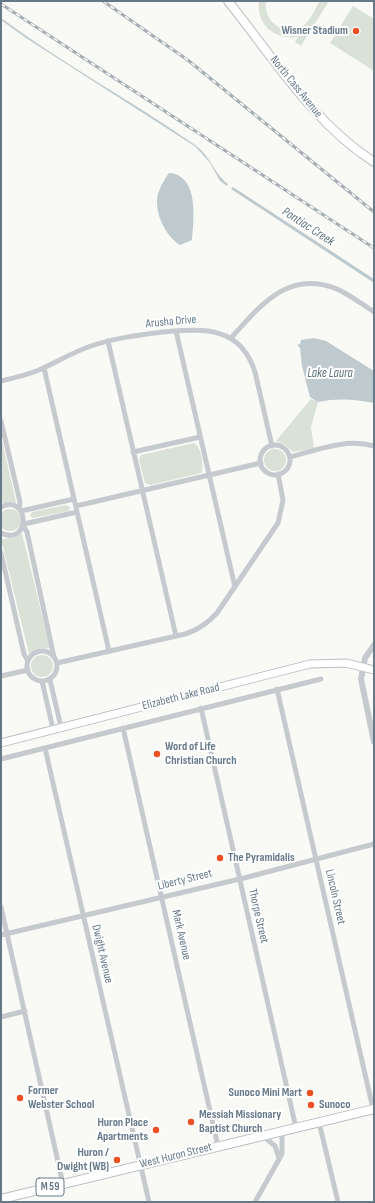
<!DOCTYPE html>
<html>
<head>
<meta charset="utf-8">
<style>
	body { margin:0 }
	#map { position:relative; width:375px; height:1203px; overflow:hidden; background:#f9f9f6; font-family:"Sofia Sans Condensed",sans-serif }
	canvas { display:block }
	.frame { position:absolute; inset:0; border:2px solid #667989; pointer-events:none }
</style>
</head>
<body>
<div id="map">
<canvas width="375" height="1203"></canvas>
<div class="frame"></div>
</div>
<script>
const g = document.querySelector('canvas').getContext('2d');
g.lineJoin = 'round';
function paint(path, color) {
  g.fillStyle = color;
  g.fill(path, 'evenodd');
}
function trace(path, color, width, dash) {
  g.strokeStyle = color;
  g.lineWidth = width;
  g.lineCap = dash ? 'butt' : 'round';
  g.setLineDash(dash || []);
  g.stroke(path);
}
function label(font, color, halo, rows, align = 'center') {
  g.font = font + ' "Sofia Sans Condensed",sans-serif';
  g.lineWidth = 4;
  g.setLineDash([]);
  g.textBaseline = 'middle';
  g.strokeStyle = halo;
  g.fillStyle = color;
  for (const [text, x, y, turn = 0] of rows) {
    g.save();
    g.translate(x, y);
    g.rotate((+turn || 0) * Math.PI / 180);
    g.textAlign = isNaN(turn) ? turn : align;
    if (halo) g.strokeText(text, 0, 0);
    g.fillText(text, 0, 0);
    g.restore();
  }
}
paint(new Path2D(`
	M259 1H266C263 22 286 39 304 25 311 19 315 9 320 1H329L301 46 295 42 298 37C275 40 256 25 259 1Z
	M353 6 374 19V71L330 43Z
	M311 399 318 402 311 427 314 448 293 452 284 444 276 441Z
	M1 436 16 502 15 503H1Z
	M194 443C201 446 205 467 201 473L151 485 145 483 139 460 141 455Z
	M264 460a11 11 0 1 1 22 0a11 11 0 1 1-22 0Z
	M66 505 70 507 69 511 33 518 30 516 32 512Z
	M-1 520a11 11 0 1 1 22 0a11 11 0 1 1-22 0Z
	M22 533 50 648 36 649 29 654 1 539 13 538Z
	M31 666a11 11 0 1 1 22 0a11 11 0 1 1-22 0Z`), '#dae1d7');
paint(new Path2D(`
	M1 18C63 64 132 101 195 145 210 155 214 174 228 184L227 186 220 181 210 163 196 147 26 38 1 20Z
	M169 173C199 175 194 219 192 240L180 245C166 236 156 216 157 199 158 190 164 180 169 173Z
	M233 187 374 279V283L231 189Z
	M314 338 326 341 374 371V403C354 399 337 398 318 402L310 397 302 366 300 348 297 345 300 344 301 340Z`), '#becace');
const secondary = new Path2D(`
	M1 743 310 664 346 663 374 670`);
const primary = new Path2D(`
	M228 1C273 57 313 123 374 162`);
const trunk = new Path2D(`
	M1 1199 374 1109`);
trace(secondary, '#b8bec2', 9);
trace(primary, '#b9bdc1', 10);
trace(trunk, '#b8bcbf', 10);
trace(new Path2D(`
	M176 331 235 587
	M231 338C260 306 288 269 337 289 350 295 362 304 374 312
	M108 341 176 636
	M44 368 109 651
	M1 381C14 378 27 375 39 370 57 362 73 352 91 346 115 338 138 335 163 332 203 329 240 325 255 372L272 446
	M1 421 20 502 19 509
	M260 460a15 15 0 1 1 30 0a15 15 0 1 1-30 0Z
	M133 452 200 437
	M290 457C316 450 347 438 374 446
	M76 506 261 463
	M1 507C30 493 31 547 1 533
	M21 511 74 499
	M24 524 77 512
	M23 526 27 532 54 657
	M1 553 24 654 28 661
	M27 666a15 15 0 1 1 30 0a15 15 0 1 1-30 0Z
	M57 663 185 634C198 630 208 623 217 613L278 523 283 500 278 474
	M1 676 28 670
	M50 680 61 727
	M42 681 53 729
	M277 689 373 1109
	M201 708 296 1128
	M123 728 218 1146
	M45 748 149 1202
	M1 759 321 679
	M1 907 63 1184
	M1 935 244 878 374 844
	M1 1017 25 1011
	M319 1122 338 1202
	M263 1136 275 1146 279 1158
	M255 1202 282 1154V1131`), '#c6cace', 5);
trace(new Path2D(`
	M374 645 365 658 361 679 374 742`), '#c6cace', 6);
trace(secondary, '#fff', 7);
trace(primary, '#fff', 8);
trace(trunk, '#fff', 8);
const rail = new Path2D(`
	M103 1 189 61 374 212
	M1 4 374 248`);
trace(rail, '#a6adb3', 3);
trace(rail, '#fff', 1.5, [4.5]);
for (const [x, y, r, color] of [
	[356,31,4,"#ed5022"],
	[157,754,4,"#ed5022"],
	[220,858,4,"#ed5022"],
	[310,1093,4,"#ed5022"],
	[20,1098,4,"#ed5022"],
	[311,1105,4,"#ed5022"],
	[191,1122,4,"#ed5022"],
	[156,1130,4,"#ed5022"],
	[117,1160,4,"#ed5022"]
]) {
  const dot = new Path2D();
  dot.arc(x, y, r, 0, 2 * Math.PI);
  g.fillStyle = color;
  g.fill(dot);
  trace(dot, '#fff', 1.5);
}
for (const [x, y, w] of [
	[50,1187,28]
]) {
  const box = new Path2D();
  box.roundRect(x - w / 2, y - 9, w, 18, 3);
  g.fillStyle = '#fff';
  g.fill(box);
  trace(box, '#667989', 1);
}
label('bold 11px', '#667989', null, [
	["M 59",50,1187]
]);
label('bold 12px', '#667989', '#fff', [
	["Wisner Stadium",348,31,"right"],
	["Word of Life",165,747],
	["Christian Church",165,761],
	["The Pyramidalis",228,858],
	["Former",28,1091],
	["Webster School",28,1105],
	["Sunoco Mini Mart",302,1093,"right"],
	["Sunoco",319,1105],
	["Messiah Missionary",199,1115],
	["Baptist Church",199,1129],
	["Huron Place",148,1123,"right"],
	["Apartments",148,1137,"right"],
	["Huron /",109,1153,"right"],
	["Dwight (WB)",109,1167,"right"]
], 'left');
label('12px', '#667989', '#fff', [
	["North Cass Avenue",296,87,51],
	["Arusha Drive",171,322,-5],
	["Elizabeth Lake Road",181,697,-14],
	["Liberty Street",185,880,-14],
	["Lincoln Street",335,897,77],
	["Thorpe Street",258,916,77],
	["Mark Avenue",181,935,77],
	["Dwight Avenue",102,954,77],
	["West Huron Street",176,1156,-14]
]);
label('italic 13px', '#5d747c', '#fff', [
	["Pontiac Creek",308,227,33],
	["Lake Laura",330,374]
]);
</script>
</body>
</html>
